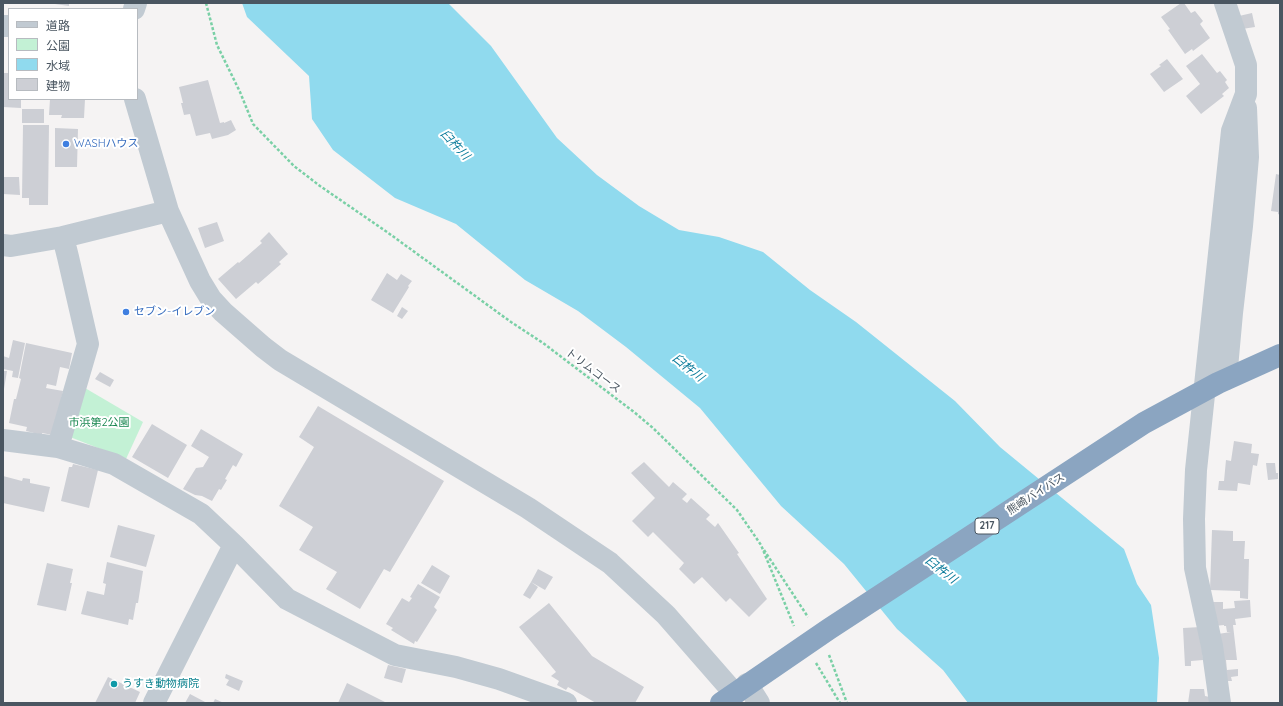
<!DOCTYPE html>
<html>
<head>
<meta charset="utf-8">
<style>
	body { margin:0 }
	#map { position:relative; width:1283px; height:706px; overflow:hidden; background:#f5f3f3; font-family:Quicksand,"Noto Sans JP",sans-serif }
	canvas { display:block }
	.frame { position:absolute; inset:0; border:4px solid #4a5661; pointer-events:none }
	.legend { position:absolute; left:8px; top:8px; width:130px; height:92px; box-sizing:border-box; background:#fff; border:1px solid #b7bbc0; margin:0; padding:5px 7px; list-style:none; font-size:12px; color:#4a5661 }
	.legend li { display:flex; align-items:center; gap:8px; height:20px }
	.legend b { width:20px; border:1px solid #b7bbc0 }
</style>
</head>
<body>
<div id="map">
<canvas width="1283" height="706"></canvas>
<div class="frame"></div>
<ul class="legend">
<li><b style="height:5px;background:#c1cad2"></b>道路</li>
<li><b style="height:11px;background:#c3f1d5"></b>公園</li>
<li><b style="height:11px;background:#90daee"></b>水域</li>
<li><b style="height:11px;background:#cdcfd5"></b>建物</li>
</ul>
</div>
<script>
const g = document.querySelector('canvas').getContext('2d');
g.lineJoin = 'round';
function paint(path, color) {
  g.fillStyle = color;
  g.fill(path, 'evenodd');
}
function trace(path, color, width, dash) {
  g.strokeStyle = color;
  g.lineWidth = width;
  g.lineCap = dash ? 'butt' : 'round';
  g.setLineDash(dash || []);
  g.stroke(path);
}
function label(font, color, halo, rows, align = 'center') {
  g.font = font + ' Quicksand,"Noto Sans JP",sans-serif';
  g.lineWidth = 4;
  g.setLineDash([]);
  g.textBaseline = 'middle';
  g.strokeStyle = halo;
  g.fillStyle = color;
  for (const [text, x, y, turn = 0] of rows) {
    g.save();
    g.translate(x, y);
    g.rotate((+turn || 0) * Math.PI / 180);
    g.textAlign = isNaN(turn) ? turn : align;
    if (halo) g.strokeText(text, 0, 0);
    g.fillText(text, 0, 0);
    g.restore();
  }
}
paint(new Path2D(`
	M85 388 143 422 126 459 70 437Z`), '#c3f1d5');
paint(new Path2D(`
	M242 3H448L491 46 557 138 597 175 639 206 679 230 719 237 763 252 810 290 856 322 955 401 1000 447 1124 549 1137 584 1151 605 1159 658 1157 703H968L943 670 897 629 844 564 781 506 700 408 626 347 578 311 525 280 456 224 395 198 333 150 312 119 309 76 247 17Z`), '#90daee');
paint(new Path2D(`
	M55 3H69V6L55 4Z
	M1181 3H1184L1191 13 1195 11 1203 21 1200 24 1210 38 1193 51 1192 49 1185 54 1168 30 1170 29 1161 17Z
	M1252 13 1255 27 1242 29 1239 16Z
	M1202 54 1217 73 1220 71 1227 80 1225 82 1229 88 1222 94 1224 96 1201 114 1186 96 1200 84 1186 66Z
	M1167 59 1183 79 1164 92 1150 74 1161 66 1159 65Z
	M3 73H9V99H21V108L3 107Z
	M208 80 220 123 224 122V123L231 120 236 130 228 135 212 139 210 133 196 136 190 114 184 115 181 103H183L179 87Z
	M50 99H85L84 118H61L62 115H49Z
	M22 109H44V123H22Z
	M23 125H49L48 205H29V198H22Z
	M55 128 78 129 77 167H55Z
	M1276 174 1280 175V215L1278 214V212L1271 211Z
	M3 177H19L20 195 3 194Z
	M217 222 224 241 205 248 198 228Z
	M269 232 288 254 279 262 281 264 258 284 256 282 236 299 218 279 238 262 239 263 262 243 260 241Z
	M387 273 397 280 401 274 412 281 408 286 409 287 393 313 371 300Z
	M402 307 408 311 402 319 397 316Z
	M13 340 25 343 18 378 12 377 13 371 3 369V356L9 358Z
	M26 343 72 353 69 369 60 367 56 386 47 384 46 388 63 391 53 435 42 433V435L26 431 27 427 9 423 14 399H16L21 379 19 378Z
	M3 371H7L4 389H3Z
	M100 372 114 380 110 387 95 379Z
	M318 406 444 481 390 572 384 569 360 609 326 589 337 572 299 550 313 527 279 506 314 447 299 437Z
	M152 424 187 445 168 478 132 457Z
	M201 429 243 454 236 467 233 465 225 479 227 480 221 490 219 489 212 501 202 496 195 495 183 489 196 468 203 467 209 457 191 446Z
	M1234 441 1252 444 1251 453 1259 454 1257 466 1253 465 1250 485 1238 483 1237 491 1218 490 1219 481H1224L1226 460 1231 461Z
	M644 462 669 487 673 482 687 494 682 499 687 503 691 498 710 515 706 519 715 527 718 523 739 553 737 554 767 599 749 617 730 598 726 602 702 577 694 584 679 569 684 563 653 532 648 537 632 521 655 498 631 473Z
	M1266 463H1275L1276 473H1278V479L1268 480Z
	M73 464 98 470 89 508 61 501 69 467H72Z
	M3 476 22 481 23 478 30 479V483L50 487 44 512 3 503Z
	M118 525 155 535 146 567 110 557Z
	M1212 530 1233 531V541H1245L1244 559H1249L1248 599 1240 598V591L1210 590Z
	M107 562 143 571 138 603H136L133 620 129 619 128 625 81 614 87 591 104 595 106 584 103 583Z
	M47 563 73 569 70 583H72L66 611 37 605Z
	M432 565 450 576 440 594 421 583Z
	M538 569 553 577 545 590 531 582Z
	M531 582 538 587 530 599 523 595Z
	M418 584 440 597 434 607 437 610 417 642 415 641 414 644 391 630 393 628 386 624 402 598 409 602 412 598 410 597Z
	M1250 600 1251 617 1235 619 1236 625H1233L1237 660H1226L1227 670 1238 669V676L1231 677 1232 681H1222L1218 634 1231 632H1227L1226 626H1224V625L1214 626 1212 602H1223V609L1235 608 1234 601Z
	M549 603 592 656 644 687 635 703H596L568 687 566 690 557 685 559 681 551 676 556 672 519 627Z
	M1201 627 1203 660 1191 661V666H1185L1183 628Z
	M388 665 406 669 402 683 384 678Z
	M226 674 243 681 239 691 226 685 229 680 225 678Z
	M108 677 140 692 135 703H95Z
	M347 683 387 703H338Z
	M1190 689H1204L1205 696 1210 697 1211 703H1188Z
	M190 694 207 703H185Z
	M215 699 224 703H213Z`), '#cdcfd5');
trace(new Path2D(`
	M206 3 217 45 240 92 253 124 294 166 320 186 387 232 511 322 543 343 634 412 653 428 737 510 761 545 794 626
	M764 550 808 617
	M829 655 847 703
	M816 663 840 703`), '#7ad0a6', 2.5, [3, 2]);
trace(new Path2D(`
	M134 9 136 3
	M3 26H9
	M135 99 168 211 200 281 211 299 223 312 263 347 280 360 528 508 610 563 666 615 735 694
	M3 245 11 246 63 237 168 211
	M1226 379 1232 313 1242 226 1248 157 1246 108
	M3 440 58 447 114 464 201 514 234 545 287 599 395 655 456 667 499 679 566 703
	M58 447 88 344 68 257 63 237
	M747 684 759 703
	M154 703 234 545
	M1220 703 1212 646 1195 568 1194 519 1196 470 1232 131 1246 94V65L1225 3`), '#c1cad2', 22);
trace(new Path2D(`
	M721 703 829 629 1144 423 1218 383 1280 355`), '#8ba5c1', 22);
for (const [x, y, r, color] of [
	[66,144,4,"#3f7fe0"],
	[126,312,4,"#3f7fe0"],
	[114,684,4,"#0f9aa8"]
]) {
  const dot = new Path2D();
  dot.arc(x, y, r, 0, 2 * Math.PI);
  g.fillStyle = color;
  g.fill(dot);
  trace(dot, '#fff', 1.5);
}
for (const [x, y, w] of [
	[987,526,24]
]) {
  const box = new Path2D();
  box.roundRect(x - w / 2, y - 8, w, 16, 3);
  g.fillStyle = '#fff';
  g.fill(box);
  trace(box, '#4a5661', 1);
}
label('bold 10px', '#4a5661', null, [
	["217",987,526]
]);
label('11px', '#366cbe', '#fff', [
	["WASHハウス",74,144],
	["セブン-イレブン",134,312]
], 'left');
label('11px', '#4a5661', '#fff', [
	["トリムコース",593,371,37],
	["熊崎バイパス",1036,494,-33]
]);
label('11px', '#17864f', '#fff', [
	["市浜第2公園",99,423]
]);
label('11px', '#0d838f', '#fff', [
	["うすき動物病院",122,684]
], 'left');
label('italic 12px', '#0c7c9b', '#fff', [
	["臼杵川",455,145,47],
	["臼杵川",688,368,39],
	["臼杵川",941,570,38]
]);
</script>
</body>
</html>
